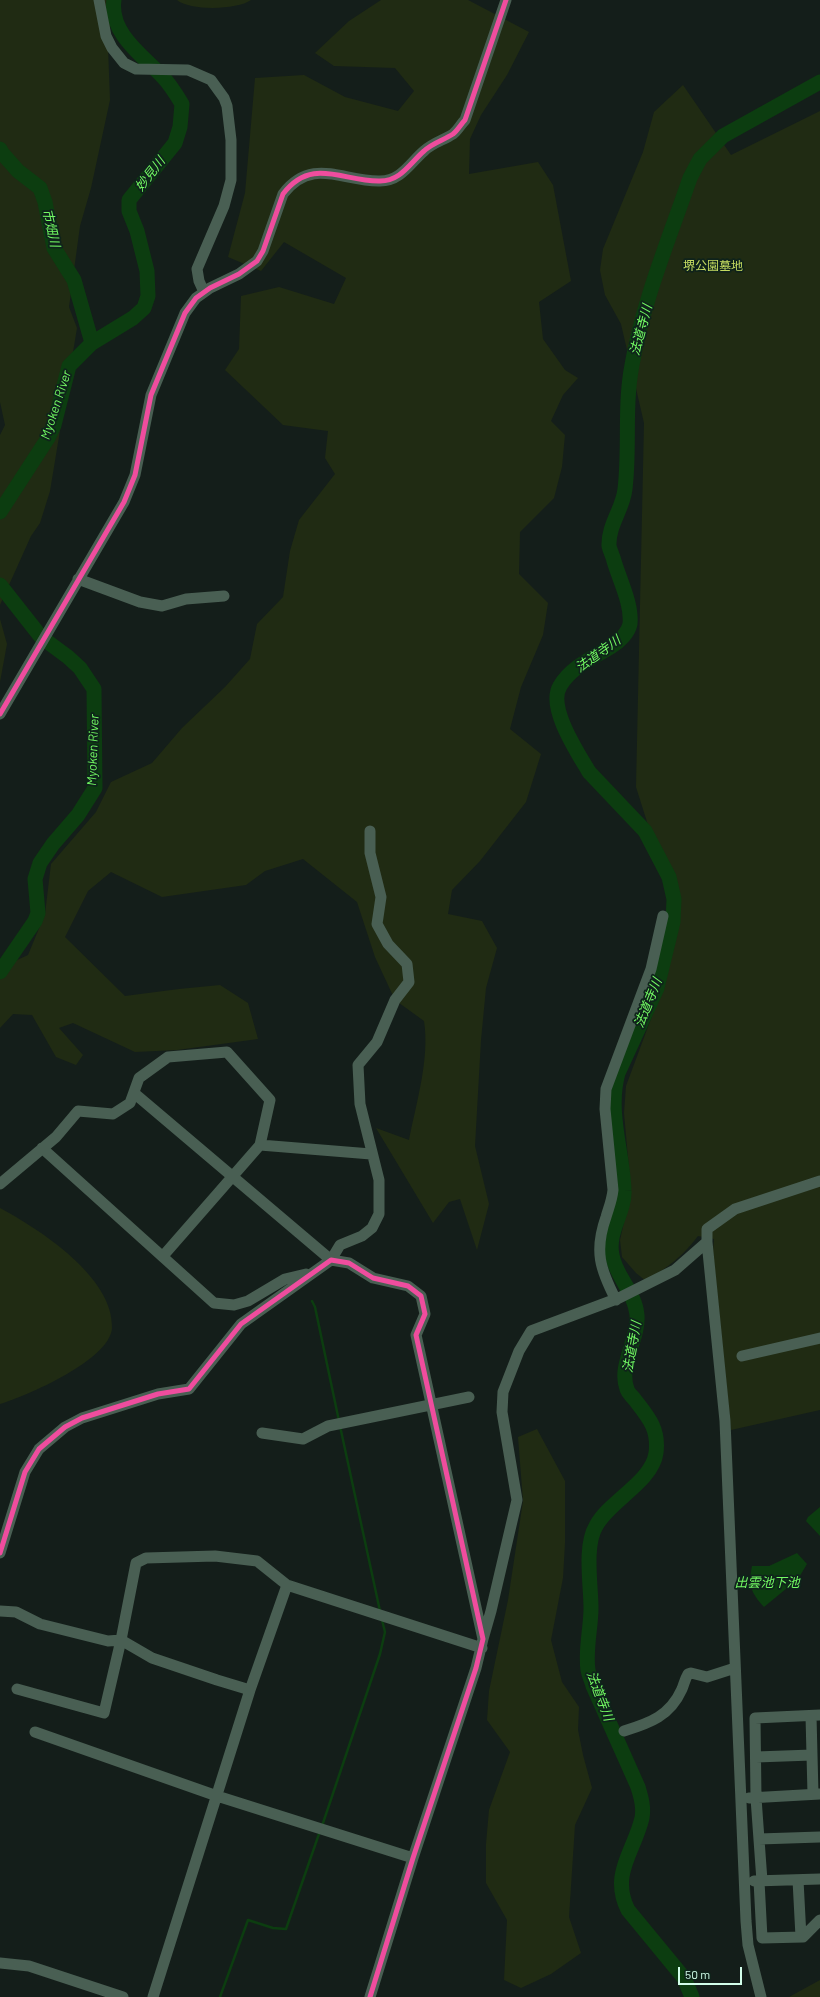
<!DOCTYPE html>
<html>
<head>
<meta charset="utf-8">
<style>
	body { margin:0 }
	#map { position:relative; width:820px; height:1997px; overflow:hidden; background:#141e1a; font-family:Barlow,sans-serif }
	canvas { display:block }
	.scale { position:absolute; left:678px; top:1967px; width:64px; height:18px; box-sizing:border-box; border:2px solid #d2feea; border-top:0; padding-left:5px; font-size:12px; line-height:14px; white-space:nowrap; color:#d2feea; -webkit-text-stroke:3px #0f231b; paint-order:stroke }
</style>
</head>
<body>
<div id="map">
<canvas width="820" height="1997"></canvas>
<div class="scale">50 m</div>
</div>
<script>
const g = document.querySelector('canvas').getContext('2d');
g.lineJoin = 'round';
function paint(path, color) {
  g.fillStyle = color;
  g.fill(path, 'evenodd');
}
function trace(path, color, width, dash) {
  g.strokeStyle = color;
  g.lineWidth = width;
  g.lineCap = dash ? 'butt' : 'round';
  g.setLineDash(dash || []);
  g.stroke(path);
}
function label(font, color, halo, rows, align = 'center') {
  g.font = font + ' Barlow,"Noto Sans JP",sans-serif';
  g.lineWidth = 3.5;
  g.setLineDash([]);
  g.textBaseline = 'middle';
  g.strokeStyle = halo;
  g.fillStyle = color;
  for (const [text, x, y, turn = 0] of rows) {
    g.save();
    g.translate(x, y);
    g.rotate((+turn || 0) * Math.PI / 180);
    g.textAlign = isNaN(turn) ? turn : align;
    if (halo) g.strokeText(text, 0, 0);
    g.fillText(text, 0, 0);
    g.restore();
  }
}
paint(new Path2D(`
	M0 0H108L111 16 108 47 110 100 91 188 80 226 69 307 77 328 50 491 40 523 31 536 0 605V435L5 425 0 402Z
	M177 0H251C237 10 190 11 177 0Z
	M381 0H468L529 32 507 75 481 115 470 139 469 174 538 162 553 185 571 281 539 302 543 339 565 370 578 378 563 395 551 421 565 435 562 467 554 498 520 532 519 574 548 603 543 635 521 687 510 729 541 754 526 802 480 861 452 890 448 914 482 921 497 948 486 988 481 1040 475 1146 489 1204 477 1250 460 1199 449 1202 433 1223 376 1128 409 1140C416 1104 430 1058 424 1021L395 1000 375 957 357 902 303 859 265 871 246 885 162 897 111 872 88 891 65 937 125 996 179 989 220 985 248 1003 258 1039 177 1050 135 1052 73 1023 59 1028 83 1055 76 1065 56 1057 32 1015 13 1014 0 1028V968L28 955 45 914 51 864 96 812 111 782 152 763 182 728 225 687 250 659 257 624 283 597 290 551 299 520 335 474 325 458 328 431 283 425 225 370 239 349 241 296 279 287 334 304 346 278 284 242 261 271 228 257 245 193 255 78 304 75 345 97 398 111 414 91 395 68 334 66 315 53 349 21Z
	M683 85 731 155 820 111V1410L731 1430 713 1251 714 1239 698 1236C681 1258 669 1266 646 1281L636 1273 622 1257 620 1240 631 1191 624 1113 626 1086 665 981 679 924 670 876 648 825 636 787 644 423 621 324 605 295 600 270 603 249 643 152 654 112Z
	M0 619 7 644 0 682Z
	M0 1208C39 1229 114 1277 112 1328 110 1360 27 1396 0 1404Z
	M537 1429 565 1481V1543L563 1578 551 1640 562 1682 579 1707 578 1730 583 1755 592 1788 575 1825 569 1917 581 1953 551 1974 521 1988 504 1980 507 1920 486 1883V1844L489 1810 510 1752 487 1720 489 1691 508 1600 523 1501 518 1437Z
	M820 1980V1997H789Z`), '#202b13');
paint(new Path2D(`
	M820 1507V1536L806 1521 808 1517Z
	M797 1553 807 1564 798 1579 764 1607C751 1593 748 1585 752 1566H769Z`), '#0c3d10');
trace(new Path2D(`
	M312 1301 315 1307 339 1421
	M340 1426 380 1611
	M322 1826 380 1654 385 1632 382 1620
	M220 1997 248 1920 273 1928 286 1929 320 1831`), '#0c3d10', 2.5);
trace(new Path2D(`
	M0 149 2 153 18 171 40 188 45 202 54 248 74 280 92 343
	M0 512 48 438 54 425 69 366 92 343 133 318 144 308 148 296 147 271 137 231 129 211V200L175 143 180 127 182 104C176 94 170 84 162 76 143 56 109 33 114 0
	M0 585 41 637 68 657 80 668 94 689 95 788 78 815 53 844 40 863 35 879 38 913 35 921 0 972
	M692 1997 684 1978 628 1910C610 1874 634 1852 642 1818 644 1807 641 1797 638 1787L593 1686C592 1681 589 1676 588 1670 585 1650 591 1628 591 1608 591 1585 584 1546 596 1526 609 1501 652 1482 656 1453 659 1429 649 1418 635 1400 633 1397 628 1393 627 1389 618 1366 639 1339 637 1315 635 1292 615 1275 612 1255 607 1232 625 1212 624 1191 623 1151 607 1113 618 1073L657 988 673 922 674 899 669 877 645 831 589 772C578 753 547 707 560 686 571 667 594 657 612 646 619 642 628 633 630 624 632 604 620 581 614 561 613 556 610 551 609 546 608 525 623 509 625 489 630 448 624 407 632 365 643 301 669 239 690 178L700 159 723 136 820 82`), '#0c3d10', 15);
trace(new Path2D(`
	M99 0 106 36 112 48 124 63 136 69 188 70 211 80 224 98 227 106 231 140V180L224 206 197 269 199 281 204 292
	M78 579 140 602 162 606 186 599 224 596
	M0 714 124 502 135 475 151 395 185 313 196 298 210 288 239 274 257 261 263 251 283 194C312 156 343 182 380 181 401 181 410 163 424 151 432 143 444 140 453 134 458 130 461 124 465 120L506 0
	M134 1093 331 1260 340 1245 362 1236 372 1228 379 1214V1180L360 1104 358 1065 377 1042 395 1000 409 982 407 964 388 944 377 924 381 897 370 853V831
	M42 1148 214 1303 234 1305 248 1301 285 1279 306 1274
	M0 1184 56 1137 78 1111 113 1114 130 1103 139 1078 168 1057 227 1052 270 1100 260 1145
	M163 1256 260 1145 371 1154
	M616 1300C600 1269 594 1251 606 1217 609 1207 612 1200 613 1190L605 1109 606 1089 651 969 663 916
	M742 1356 820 1338
	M262 1433 303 1439 328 1426 469 1397
	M0 1553 25 1472 39 1449 65 1427 82 1418 158 1394 189 1389 241 1324 331 1260 349 1263 373 1278 408 1286 421 1296 425 1314 416 1335 483 1639 476 1668 413 1858 370 1997
	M0 1611 16 1612 40 1624 108 1641 121 1640 104 1713 17 1689
	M483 1639 491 1611 517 1500 502 1412 503 1392 519 1351 531 1331 619 1298 675 1270 707 1242
	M250 1690 217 1680 152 1658 121 1640 136 1563 146 1558 215 1556 257 1561 287 1585 482 1648
	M811 1716 813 1794
	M624 1731C650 1723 670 1716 682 1689 684 1684 685 1679 688 1674L691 1673 707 1677 735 1668
	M35 1732 217 1796 413 1858
	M756 1757 812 1755
	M749 1798 820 1794
	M759 1839 820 1837
	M798 1880 801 1937
	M754 1881 820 1879
	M759 1881 762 1938 803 1937 820 1920
	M762 1881 756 1798 755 1718 820 1715
	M0 1963 29 1966 123 1997
	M153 1997 250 1690 287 1585
	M761 1997 748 1945 746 1921 725 1421 707 1242V1229L735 1209 820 1181`), '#495f53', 11);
trace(new Path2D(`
	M0 714 124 502 135 475 151 395 185 313 196 298 210 288 239 274 257 261 263 251 283 194C312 156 343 182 380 181 401 181 410 163 424 151 432 143 444 140 453 134 458 130 461 124 465 120L506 0
	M0 1553 25 1472 39 1449 65 1427 82 1418 158 1394 189 1389 241 1324 331 1260 349 1263 373 1278 408 1286 421 1296 425 1314 416 1335 483 1639 476 1668 413 1858 370 1997`), '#ef4d9e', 5);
label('12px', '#c5dc60', '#0f231b', [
	["堺公園墓地",713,266]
]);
label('italic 13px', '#73fb63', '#0f231b', [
	["妙見川",150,174,-52],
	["市畑川",51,228,77],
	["法道寺川",641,330,-75],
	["Myoken River",56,405,-72],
	["法道寺川",598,654,-36],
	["Myoken River",93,750,-88],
	["法道寺川",648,1003,-68],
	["法道寺川",632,1347,-80],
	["出雲池下池",767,1583],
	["法道寺川",600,1696,69]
]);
</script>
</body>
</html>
